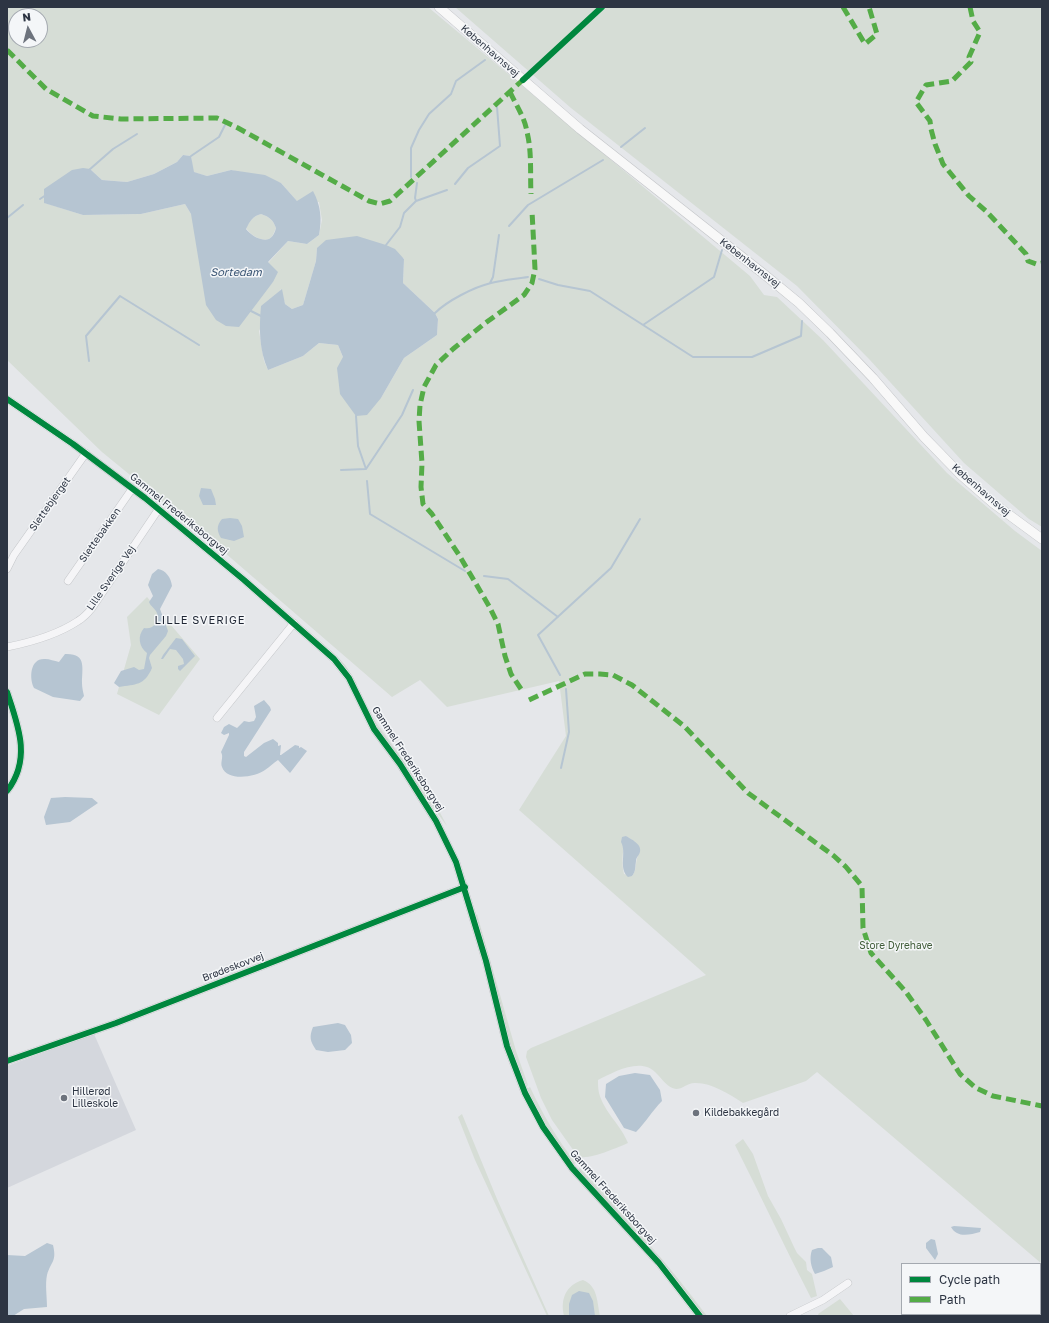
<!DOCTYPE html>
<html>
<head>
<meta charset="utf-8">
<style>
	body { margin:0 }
	#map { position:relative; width:1049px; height:1323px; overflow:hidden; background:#e5e7ea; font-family:"Golos Text",sans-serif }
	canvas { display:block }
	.frame { position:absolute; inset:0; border:8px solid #2d3543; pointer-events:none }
	.legend { position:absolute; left:901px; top:1263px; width:140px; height:52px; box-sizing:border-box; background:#f4f6f8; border:1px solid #a4a9b0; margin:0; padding:5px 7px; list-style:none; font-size:12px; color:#2d3543 }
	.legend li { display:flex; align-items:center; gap:8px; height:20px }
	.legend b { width:20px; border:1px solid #a4a9b0 }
	.north { position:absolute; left:8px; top:8px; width:40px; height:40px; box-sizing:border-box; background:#f4f6f8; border:1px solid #a4a9b0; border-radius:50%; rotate:353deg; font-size:11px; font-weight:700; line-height:16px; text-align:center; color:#2d3543 }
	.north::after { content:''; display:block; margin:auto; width:14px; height:18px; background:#6d737d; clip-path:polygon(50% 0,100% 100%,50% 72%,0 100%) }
</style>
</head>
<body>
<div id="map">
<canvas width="1049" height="1323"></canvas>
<div class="frame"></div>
<ul class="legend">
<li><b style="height:5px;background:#00873e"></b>Cycle path</li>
<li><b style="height:5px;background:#54ac47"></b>Path</li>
</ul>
<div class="north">N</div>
</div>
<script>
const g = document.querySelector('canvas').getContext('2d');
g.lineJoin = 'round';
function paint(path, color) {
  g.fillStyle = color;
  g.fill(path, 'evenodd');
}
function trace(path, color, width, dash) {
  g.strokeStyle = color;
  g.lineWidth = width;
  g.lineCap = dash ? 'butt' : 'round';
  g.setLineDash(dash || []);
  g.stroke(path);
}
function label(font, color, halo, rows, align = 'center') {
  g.font = font + ' "Golos Text",sans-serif';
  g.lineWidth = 3;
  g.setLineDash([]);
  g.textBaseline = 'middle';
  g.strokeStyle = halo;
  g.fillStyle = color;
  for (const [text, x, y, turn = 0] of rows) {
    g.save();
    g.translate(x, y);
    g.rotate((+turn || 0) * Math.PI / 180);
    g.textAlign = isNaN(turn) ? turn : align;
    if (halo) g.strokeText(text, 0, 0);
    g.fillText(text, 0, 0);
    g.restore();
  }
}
paint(new Path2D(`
	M94 1034 136 1130 7 1188V1066Z`), '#d4d7dd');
paint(new Path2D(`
	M7 7H428L750 276 764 295 777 297 823 340 947 473 1015 531 1042 551V1264L817 1072 806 1081 743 1103C729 1094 712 1083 696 1083 688 1082 683 1089 676 1089 668 1088 662 1079 657 1074 642 1056 614 1072 598 1080 598 1084 598 1089 599 1093 604 1112 621 1125 628 1143 619 1147 591 1159 581 1157 579 1157 578 1156 576 1154L552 1120 541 1098 526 1057 527 1051 531 1048 706 975 519 810 566 736 559 681 447 707 420 680 392 697 224 552 102 452 7 360ZM16 16H40V40H16ZM183 155 191 156 193 172 207 176 231 170 281 183 297 201 319 202 322 220 319 235 307 244 288 241 268 263 273 282 270 285 191 214 185 204 141 214 83 215 45 203 90 169 102 180 127 182 154 174 177 162ZM317 248 404 258 403 283 435 313 438 319 437 335 404 358 381 398 343 357 338 345 319 343 303 356 268 370 264 361 259 331 281 289 285 304 292 309 303 305 316 261ZM626 836 635 842 640 852C634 860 638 869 632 876L624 874C621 864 623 846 626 836Z
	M455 7H1042V527L1029 519 964 463 869 359 797 286 571 108Z
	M261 214C270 217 273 220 276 228 274 232 273 237 269 239 260 242 250 234 246 228 250 221 253 216 261 214Z
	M264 592 337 656 346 666 357 684H356L350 674 336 656Z
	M147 597 200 659 159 715 117 694 131 645 127 617Z
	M370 714 436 805 447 826 429 802 409 770 369 715Z
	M477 914 516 1051 528 1085 527 1086 511 1046 476 915Z
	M530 1087C543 1115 557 1139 576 1163L574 1164 570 1161 545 1123 527 1089Z
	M462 1114 497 1199 549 1316H547L475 1160 458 1117Z
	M743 1139 753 1154 768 1196 781 1219 794 1247 797 1253 806 1262 807 1270 812 1274 817 1296 811 1298C785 1248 761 1196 735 1145Z
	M579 1167C625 1216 668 1263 707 1316H704L655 1252 579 1171Z
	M583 1280C598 1286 597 1302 600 1316H564C560 1299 566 1285 583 1280Z
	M840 1299 854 1316H819L818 1314Z`), '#d6ddd6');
paint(new Path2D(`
	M183 155 191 156 194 172 207 176 231 170 265 175 281 183 297 201 313 191C321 206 322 219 319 235L307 244 288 241 268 262 278 272 273 282 239 327 226 326 216 320 206 305 191 214 185 204 141 214 83 215 44 203V189L72 170 83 168 90 169 102 180 127 182 154 174 177 162ZM261 214C270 217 273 220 276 228 275 232 273 237 269 239 260 242 250 234 246 229 250 221 253 216 261 214Z
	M357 236 386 245 395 249 404 259 403 283 435 313 438 319 437 335 404 358 381 398 367 415 356 416 340 394 337 368 343 357 338 345 319 343 303 356 268 370C259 349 259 329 261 306L282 289 285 304 292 309 303 305 316 261 317 248 326 240Z
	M201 488 211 489 215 499 216 505H203L199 496Z
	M230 518 238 519 242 526 244 537 234 541 221 538C217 531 216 526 222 519Z
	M158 569C166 570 171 578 172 586L160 609 168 631 166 636 150 655 149 658 152 668C144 686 136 684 119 687L114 683 121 671 134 667 139 670 144 669 147 653C139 647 137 636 144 628 153 630 160 622 157 613 155 608 151 607 149 602L153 596 148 585 152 574Z
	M176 638 182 639 195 656 180 671 178 669V666L184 664 183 659 176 650 170 649 163 659H161L163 655Z
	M65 654C87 653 82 668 82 683 82 687 83 692 84 696L80 701 53 697 34 688C29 678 30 658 45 659 50 659 54 661 59 662Z
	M264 700 270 707 271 710 244 752V756L246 757 264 743 273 739 278 743V746L281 745 280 755H281L295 745 299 746V748L301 747 307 751 290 773 278 760C273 763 270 767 265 770 256 777 227 782 222 767 220 762 224 757 221 752L229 735V733L224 735 221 733 224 727 229 724 237 728 244 721 249 722 254 721 256 717 254 706Z
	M65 797 92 798 98 803 70 822 46 825 44 817 51 798Z
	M626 836C631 839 642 844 640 852 639 856 636 857 636 861 635 867 636 871 632 876L628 877C618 868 627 853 621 842L622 837Z
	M338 1023 345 1025 351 1035 352 1043 345 1050 328 1052 316 1050C310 1041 309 1037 313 1027Z
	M635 1073 650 1075 660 1090 662 1101C652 1111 646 1122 636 1132L624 1128 605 1097 606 1084 619 1076Z
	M954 1226 981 1228 980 1232C969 1235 957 1238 951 1227Z
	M931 1239 935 1240 938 1254 935 1260 926 1248V1243Z
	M47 1243 53 1245C57 1262 51 1261 47 1275 45 1284 47 1297 47 1307L24 1309 13 1316H7V1255L25 1256Z
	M818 1248H822L831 1257 833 1267 824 1271 815 1274C811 1267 809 1258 812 1250Z
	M579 1291 589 1293 593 1301 595 1316H569V1304L572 1295Z`), '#b6c5d2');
trace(new Path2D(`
	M621 147 645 128
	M191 156 219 137 225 125
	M89 170 113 149 137 134
	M411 177V148L419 130 429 114 451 94 456 81 485 60
	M455 184 468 168 500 146 497 107
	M40 199 46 195
	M416 201 415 198 417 183
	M7 218 23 205
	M509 226 528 205 603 160
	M386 245 400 227 404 213 416 201 447 190
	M539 279 558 285 590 291 693 357H752L801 336 802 321
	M490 283 493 277 499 235
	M249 310 261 316
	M435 313C447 301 474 287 491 283 503 280 516 279 528 277
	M643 325 714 277 722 250
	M89 361 86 336 120 296 199 345
	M356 416 358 446 366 469
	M366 469 402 415 413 390
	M341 470 366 469
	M367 481 370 514 465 571
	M484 576 508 579 558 617
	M560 675 538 635 611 568 640 519
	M561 768 569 732 566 689`), '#b6c5d2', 2);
const minor = new Path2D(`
	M7 399 73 444 145 498 244 580 334 659 349 678 374 729 400 764 436 821 456 862 486 961 507 1046 525 1093 543 1127 572 1168 659 1263 700 1316
	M7 569 14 555 86 453
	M68 581 132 489
	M7 647C32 642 57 635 78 621 83 618 88 613 92 608L158 510
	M7 692C18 725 32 759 7 791
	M217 718 294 623
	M7 1061 116 1023 465 887
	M790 1316 823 1300 848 1283`);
const major = new Path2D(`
	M439 7 580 129 765 275 799 303 830 333 873 378 924 437 961 475 993 503 1042 539`);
trace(minor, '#c3c5c8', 8);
trace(major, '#c2c4c7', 10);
trace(minor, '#f5f5f7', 7);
trace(major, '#f8f8f8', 9);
trace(new Path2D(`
	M843 7 865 44 877 34 869 7
	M970 7 973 21 980 32 969 57 971 62 952 81 926 85 916 102 930 121 931 129 935 144 943 164 969 196 987 212 1026 254 1028 261 1036 264 1042 263
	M7 50 46 89 93 116 121 119 217 118 238 128 369 201 380 204 390 201 526 77
	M510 92C516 105 525 118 527 132 532 152 530 174 531 194
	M521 689 511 674 505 656 498 624 489 606 459 555 432 514 423 504 421 487 422 463 419 421 420 405 424 387 436 365 453 349 484 324 524 295 532 283 535 269 532 211
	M529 700 585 674H600L613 675 632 685 684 726 748 793 834 856 846 867 862 886 863 928 871 953 906 992 926 1020 960 1074 976 1088 993 1096 1042 1106`), '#54ac47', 5, [10, 5]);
trace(new Path2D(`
	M523 80 602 7
	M7 399 73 444 145 498 244 580 334 659 349 678 374 729 400 764 436 821 456 862 486 961 507 1046 525 1093 543 1127 572 1168 659 1263 700 1316
	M7 692C18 725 32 759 7 791
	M7 1061 116 1023 465 887`), '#00873e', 6);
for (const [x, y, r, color] of [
	[64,1098,4,"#6d737d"],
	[696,1113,4,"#6d737d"]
]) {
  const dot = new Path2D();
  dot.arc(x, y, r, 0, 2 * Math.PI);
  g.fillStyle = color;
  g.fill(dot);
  trace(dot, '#f4f6f8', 1.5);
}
label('10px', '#2d3543', '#f4f6f8', [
	["Københavnsvej",490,51,41],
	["Københavnsvej",750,263,38],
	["Københavnsvej",981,490,41],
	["Slettebjerget",50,504,-55],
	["Gammel Frederiksborgvej",179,514,39],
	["Slettebakken",100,535,-55],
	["Lille Sverige Vej",111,578,-55],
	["Gammel Frederiksborgvej",408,759,57],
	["Brødeskovvej",233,967,-21],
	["Gammel Frederiksborgvej",613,1197,48]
]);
label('10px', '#425e3b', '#f4f6f8', [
	["Store Dyrehave",896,946]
]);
label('10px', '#2d3543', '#f4f6f8', [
	["Hillerød",72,1092],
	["Lilleskole",72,1104],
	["Kildebakkegård",704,1113]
], 'left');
label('italic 11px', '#3a5574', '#f4f6f8', [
	["Sortedam",236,273]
]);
g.letterSpacing = '1px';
label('11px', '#1f2634', '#f4f6f8', [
	["LILLE SVERIGE",200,621]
]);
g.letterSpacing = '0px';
</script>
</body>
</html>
